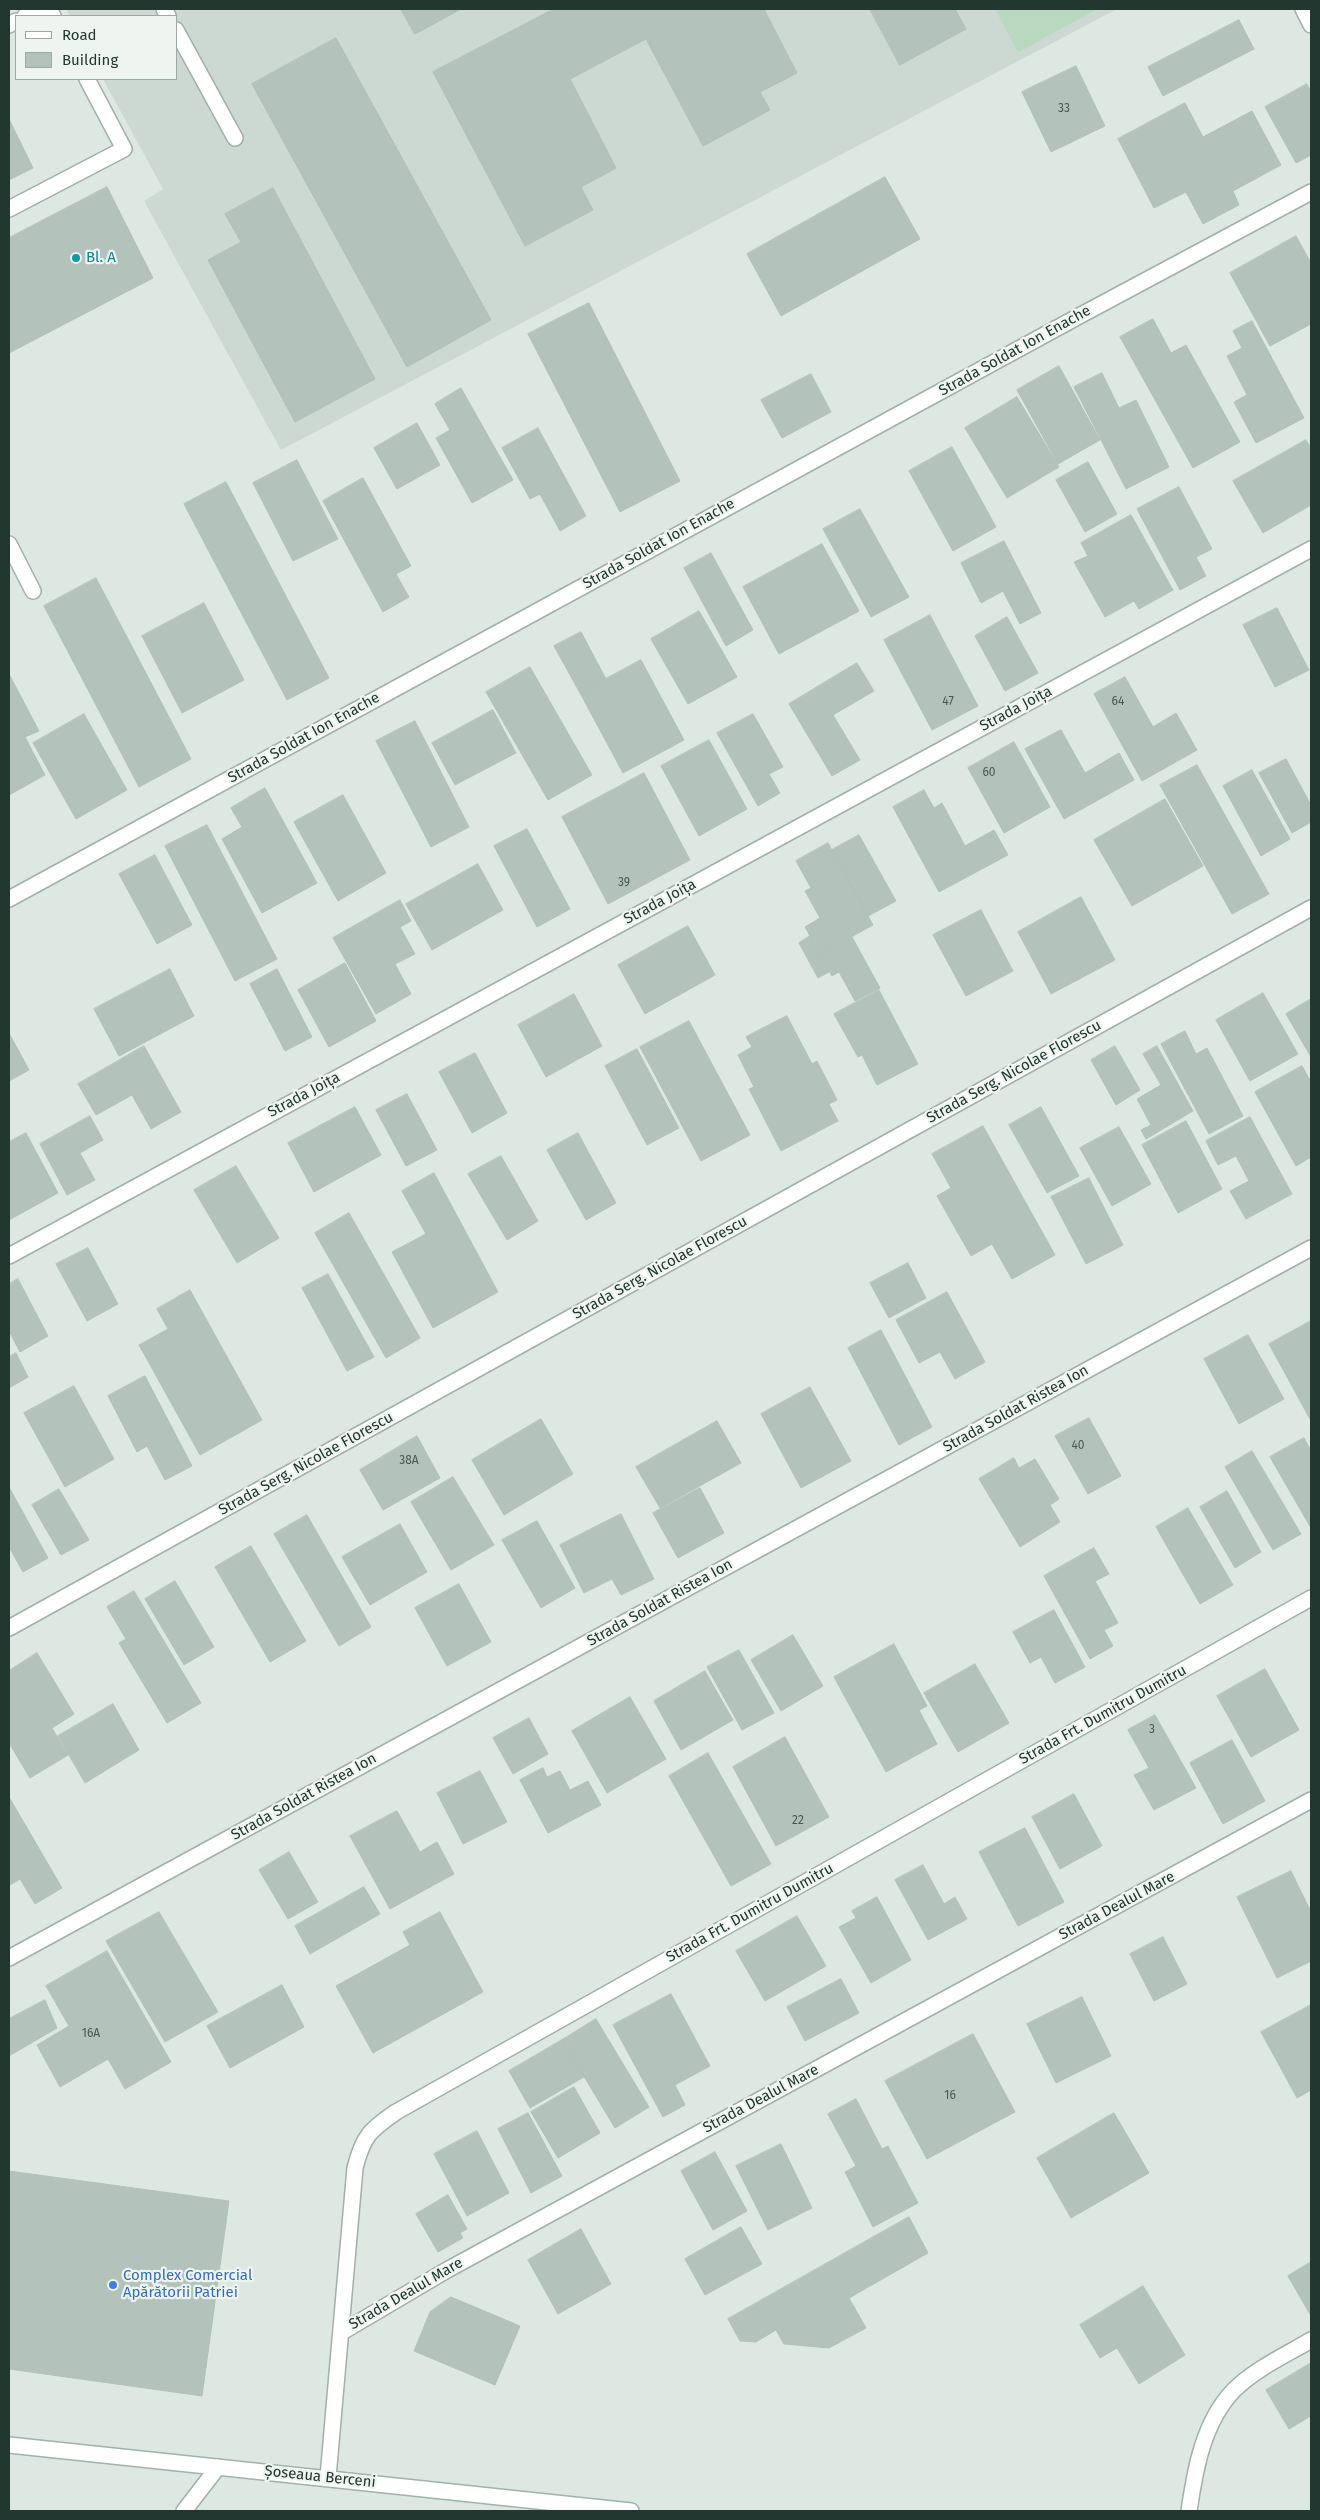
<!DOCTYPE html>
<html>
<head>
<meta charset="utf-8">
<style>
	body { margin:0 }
	#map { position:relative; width:1320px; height:2520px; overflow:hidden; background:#dee8e3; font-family:"Fira Sans",sans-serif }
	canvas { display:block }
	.frame { position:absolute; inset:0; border:10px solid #213730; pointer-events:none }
	.legend { position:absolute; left:15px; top:15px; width:162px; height:65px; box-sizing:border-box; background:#eef5f1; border:1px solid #9ca9a4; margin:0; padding:6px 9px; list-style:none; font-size:15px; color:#213730 }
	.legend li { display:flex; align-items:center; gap:10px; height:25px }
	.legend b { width:25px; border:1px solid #9ca9a4 }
</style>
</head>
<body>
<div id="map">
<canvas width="1320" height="2520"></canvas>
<div class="frame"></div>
<ul class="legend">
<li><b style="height:6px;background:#fff"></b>Road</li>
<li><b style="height:14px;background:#b3c3bc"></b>Building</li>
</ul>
</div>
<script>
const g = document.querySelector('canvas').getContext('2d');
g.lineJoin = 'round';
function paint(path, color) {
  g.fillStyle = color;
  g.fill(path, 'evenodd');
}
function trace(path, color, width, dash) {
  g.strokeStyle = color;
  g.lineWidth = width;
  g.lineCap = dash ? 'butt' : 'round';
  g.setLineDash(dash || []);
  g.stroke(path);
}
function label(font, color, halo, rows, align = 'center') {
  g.font = font + ' "Fira Sans",sans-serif';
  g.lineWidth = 4.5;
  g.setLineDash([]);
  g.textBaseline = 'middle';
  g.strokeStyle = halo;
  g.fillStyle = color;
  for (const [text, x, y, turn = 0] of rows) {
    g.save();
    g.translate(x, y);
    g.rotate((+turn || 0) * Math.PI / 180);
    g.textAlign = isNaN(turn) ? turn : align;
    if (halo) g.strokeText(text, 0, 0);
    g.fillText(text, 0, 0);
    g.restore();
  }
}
paint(new Path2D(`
	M66 9H1117L281 450 144 201 163 189 103 79H176V16H70Z`), '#ccd8d2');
paint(new Path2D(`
	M995 9H1098L1018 52Z`), '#b8d9bf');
const building = new Path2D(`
	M401 9H461L415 34Z
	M554 9H764L797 73 760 92 770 110 703 146 646 39 570 79 616 168 581 187 593 210 525 246 433 72Z
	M870 9H955L966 29 900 65Z
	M1239 20 1254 49 1163 96 1148 67Z
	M336 38 491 320 407 367 252 84Z
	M1076 66 1105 126 1051 152 1022 92Z
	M1307 84 1311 92V155L1296 163 1265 107Z
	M1185 103 1203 137 1252 111 1281 165 1233 191 1239 205 1203 224 1186 192 1154 208 1118 139Z
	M9 119 33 168 9 180Z
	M885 177 920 239 781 316 747 254Z
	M107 187 153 278 9 353V238Z
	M273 188 375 379 295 422 208 260 241 242 225 214Z
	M1296 236 1311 263V324L1270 346 1230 273Z
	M589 303 680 481 620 512 528 334Z
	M1153 319 1171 353 1186 345 1240 442 1193 468 1120 337Z
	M1252 321 1304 418 1256 443 1234 402 1247 395 1227 356 1242 348 1233 331Z
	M1059 366 1100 440 1058 464 1017 390Z
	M1102 373 1119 408 1136 400 1169 467 1126 489 1074 387Z
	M811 374 831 412 782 438 761 400Z
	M461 388 513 480 472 503 436 438 450 430 435 404Z
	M1017 397 1059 467 1007 498 965 428Z
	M417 423 440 465 397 489 374 448Z
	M538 428 586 516 560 531 540 494 530 499 502 448Z
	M1306 440 1311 448V505L1263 533 1233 481Z
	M952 447 996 527 953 551 909 471Z
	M297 460 338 539 293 561 253 483Z
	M1088 462 1117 514 1085 532 1056 480Z
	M363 478 411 566 396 574 409 597 383 612 323 501Z
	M226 482 329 678 287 700 184 504Z
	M1179 487 1212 549 1196 557 1206 576 1180 590 1137 509Z
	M860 509 909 597 871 617 823 529Z
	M1131 515 1173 590 1139 609 1134 601 1105 617 1074 562 1088 556 1081 543Z
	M1004 541 1041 613 1020 624 1003 591 981 603 961 563Z
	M822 544 859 611 779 654 743 587Z
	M711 553 753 630 726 646 684 568Z
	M96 578 191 759 139 787 44 606Z
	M204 603 244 680 182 713 142 636Z
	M1277 608 1309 670 1275 687 1243 625Z
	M699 611 737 677 688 704 651 639Z
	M930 615 978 706 932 730 884 640Z
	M1007 617 1038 673 1005 691 975 636Z
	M581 632 606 679 580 693 554 646Z
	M641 660 684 740 623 773 580 693Z
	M857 663 874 691 833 715 860 760 832 776 789 704Z
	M530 667 592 775 548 800 486 692Z
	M9 674 39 731 25 737 45 775 9 795Z
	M1125 677 1153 727 1176 713 1197 750 1142 781 1094 694Z
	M493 710 516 753 455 785 432 743Z
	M84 714 127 790 76 819 33 743Z
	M753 714 783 767 769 774 780 793 758 806 717 733Z
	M415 721 469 827 431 847 376 741Z
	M1061 730 1085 773 1119 753 1134 780 1064 819 1025 749Z
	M709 740 747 809 699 836 661 766Z
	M1014 742 1050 807 1004 833 968 768Z
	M1286 759 1311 805V822L1292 833 1259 773Z
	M1197 765 1269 894 1232 914 1160 785Z
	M1252 770 1290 839 1261 856 1223 786Z
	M644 773 690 860 608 904 562 817Z
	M265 788 317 883 262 913 222 839 242 827 231 808Z
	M924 790 934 808 942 803 965 846 994 830 1008 855 939 892 893 807Z
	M343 795 386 873 338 901 294 822Z
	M1165 799 1203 866 1132 906 1094 840Z
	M207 825 277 959 235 981 165 846Z
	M527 829 570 909 537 927 494 846Z
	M859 835 896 901 868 916 832 850Z
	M828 843 873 925 820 954 805 927 820 918 805 891 811 888 796 861Z
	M155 855 192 925 157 944 119 874Z
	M478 864 503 910 432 950 406 904Z
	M1081 897 1115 960 1051 994 1018 932Z
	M400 900 411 921 400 927 415 954 395 964 411 994 376 1014 333 938Z
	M981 910 1013 971 966 996 933 935Z
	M688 926 715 975 645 1014 618 965Z
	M810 936 829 972 818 978 799 943Z
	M852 937 880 988 855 1001 839 972 832 976 820 954Z
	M345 963 376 1021 329 1047 298 990Z
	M170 969 194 1016 119 1056 94 1009Z
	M277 969 312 1037 285 1051 250 984Z
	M879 990 918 1064 877 1085 862 1055 858 1057 834 1014Z
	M1263 993 1298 1054 1250 1081 1216 1020Z
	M574 994 602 1046 546 1077 518 1025Z
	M1311 999V1057L1286 1014Z
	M787 1016 812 1064 817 1061 837 1100 829 1104 838 1121 781 1151 749 1089 754 1087 738 1055 752 1047 746 1037Z
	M689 1021 750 1135 701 1161 640 1047Z
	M1185 1031 1196 1054 1207 1048 1243 1116 1209 1134 1161 1044Z
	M9 1033 29 1070 9 1081Z
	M144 1046 181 1112 151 1129 132 1095 96 1115 78 1084Z
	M1115 1046 1140 1090 1116 1105 1091 1060Z
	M1157 1046 1193 1111 1146 1139 1141 1130 1151 1125 1137 1099 1161 1085 1143 1054Z
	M637 1049 679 1128 647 1145 605 1066Z
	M475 1053 507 1113 472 1133 439 1072Z
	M1302 1066 1311 1082V1157L1296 1166 1255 1092Z
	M407 1094 437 1150 406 1166 376 1110Z
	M355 1107 381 1155 314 1192 288 1143Z
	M1041 1107 1079 1176 1047 1193 1009 1125Z
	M90 1116 103 1140 80 1153 95 1180 67 1195 40 1144Z
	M1250 1117 1292 1194 1246 1219 1230 1191 1249 1181 1236 1156 1218 1165 1206 1141Z
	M1186 1121 1222 1189 1178 1213 1142 1145Z
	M983 1126 1055 1255 1012 1279 992 1244 971 1256 937 1196 951 1188 932 1154Z
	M1119 1127 1151 1184 1112 1206 1080 1148Z
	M26 1133 58 1193 9 1220V1142Z
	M578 1133 616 1203 586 1220 547 1150Z
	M501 1156 538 1221 507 1240 468 1174Z
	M236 1166 279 1238 237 1263 194 1190Z
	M434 1173 498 1292 433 1328 392 1252 426 1234 402 1191Z
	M1089 1178 1123 1245 1086 1264 1051 1197Z
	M349 1213 420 1338 386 1358 315 1233Z
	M88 1248 118 1304 87 1321 56 1264Z
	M908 1263 926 1298 889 1318 870 1283Z
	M328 1274 374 1357 347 1371 302 1288Z
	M18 1279 48 1336 20 1352 9 1331V1284Z
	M190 1290 262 1420 200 1455 139 1345 168 1329 157 1309Z
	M947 1292 985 1362 955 1379 940 1352 919 1363 896 1320Z
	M1311 1321V1421L1269 1344Z
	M881 1330 932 1427 899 1445 848 1348Z
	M1248 1335 1284 1399 1239 1424 1204 1359Z
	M16 1353 28 1377 9 1388V1357Z
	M145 1376 192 1466 165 1480 147 1446 137 1452 108 1396Z
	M74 1386 114 1459 65 1487 24 1413Z
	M810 1387 851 1461 801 1488 761 1414Z
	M1089 1418 1121 1476 1088 1494 1055 1436Z
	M541 1419 573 1474 504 1515 472 1460Z
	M717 1421 741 1463 660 1508 636 1467Z
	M417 1436 440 1478 383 1510 360 1470Z
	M1304 1438 1311 1451V1528L1270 1457Z
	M1252 1451 1301 1534 1273 1550 1225 1467Z
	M1014 1458 1019 1468 1035 1459 1059 1499 1050 1505 1060 1522 1020 1547 979 1479Z
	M453 1477 494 1545 451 1570 411 1502Z
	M9 1487 48 1558 23 1572 9 1547Z
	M700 1488 724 1533 678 1558 653 1513Z
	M59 1489 89 1540 61 1555 32 1505Z
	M1227 1491 1261 1552 1235 1568 1200 1507Z
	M1188 1508 1233 1585 1200 1604 1156 1527Z
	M621 1514 654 1579 621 1595 612 1579 584 1593 560 1545Z
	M307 1515 371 1627 339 1646 274 1534Z
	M537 1521 575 1588 541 1608 502 1540Z
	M400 1524 427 1572 370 1605 342 1557Z
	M251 1546 306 1641 270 1662 215 1567Z
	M1094 1548 1109 1574 1095 1581 1118 1623 1104 1630 1113 1646 1090 1659 1044 1576Z
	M175 1581 214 1647 184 1665 145 1599Z
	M459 1584 491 1642 447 1666 415 1608Z
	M134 1591 201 1703 167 1723 119 1643 126 1639 107 1607Z
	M1054 1610 1085 1667 1055 1683 1041 1657 1030 1663 1013 1632Z
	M793 1635 823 1686 781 1711 751 1660Z
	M894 1644 927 1706 919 1710 937 1744 886 1772 834 1677Z
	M739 1650 774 1713 742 1730 707 1667Z
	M37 1653 74 1714 52 1728 68 1755 30 1778 9 1743V1671Z
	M975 1664 1009 1723 958 1752 924 1693Z
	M1265 1669 1299 1730 1251 1757 1217 1696Z
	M705 1671 733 1720 681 1750 654 1701Z
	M630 1697 666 1759 607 1793 572 1731Z
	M113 1704 139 1750 85 1783 58 1736Z
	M1155 1715 1196 1788 1154 1810 1134 1775 1149 1768 1128 1730Z
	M529 1718 548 1754 513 1774 493 1738Z
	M785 1737 829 1817 776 1846 733 1767Z
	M1232 1740 1265 1801 1223 1824 1190 1763Z
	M708 1753 771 1864 731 1886 669 1776Z
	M543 1768 547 1777 560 1771 570 1790 588 1781 601 1805 548 1833 520 1780Z
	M480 1771 507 1822 463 1844 437 1793Z
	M1074 1794 1102 1846 1060 1869 1032 1817Z
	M9 1797 62 1888 35 1904 20 1879 10 1885 9 1883Z
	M397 1811 420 1852 437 1842 454 1874 390 1909 350 1836Z
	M1025 1828 1064 1902 1018 1926 979 1852Z
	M289 1852 318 1902 288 1919 259 1870Z
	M923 1865 944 1904 955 1897 967 1919 928 1940 895 1880Z
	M1291 1871 1311 1912V1961L1277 1978 1237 1897Z
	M364 1887 380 1914 310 1954 295 1926Z
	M877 1897 911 1960 871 1983 839 1927 856 1918 852 1911Z
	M159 1912 218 2012 165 2042 106 1941Z
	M440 1912 483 1992 373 2053 336 1986 410 1945 403 1932Z
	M797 1916 826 1966 765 2001 736 1951Z
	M1163 1937 1187 1984 1154 2001 1130 1954Z
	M107 1951 171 2062 125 2089 108 2059 60 2087 37 2045 69 2026 46 1986Z
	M841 1979 859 2013 805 2041 787 2007Z
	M282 1985 304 2027 230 2068 207 2026Z
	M671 1994 710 2066 675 2085 685 2105 663 2117 613 2025Z
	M1082 1997 1111 2056 1056 2083 1027 2024Z
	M45 2000 57 2028 9 2056V2019Z
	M1311 2005V2090L1297 2098 1261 2032Z
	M596 2019 649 2107 615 2128 562 2040Z
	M973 2034 1015 2112 927 2159 885 2081Z
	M562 2040 584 2077 530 2108 509 2071Z
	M574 2087 600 2133 558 2158 531 2112Z
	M856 2099 882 2149 888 2146 918 2203 873 2227 845 2172 856 2166 828 2114Z
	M528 2113 562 2176 531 2193 498 2129Z
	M1114 2113 1149 2173 1071 2218 1037 2158Z
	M477 2131 509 2193 467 2216 434 2154Z
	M781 2144 812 2208 768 2230 736 2166Z
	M715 2152 747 2211 713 2230 681 2171Z
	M9 2171 229 2201 202 2396 9 2369Z
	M448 2195 467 2229 460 2233 463 2238 438 2252 416 2214Z
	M909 2217 928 2253 849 2298 866 2328 829 2348 784 2344 776 2330 756 2342 740 2341 728 2319Z
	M741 2227 762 2264 705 2295 685 2259Z
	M581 2229 611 2284 558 2314 528 2260Z
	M1311 2262V2316L1288 2276Z
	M1143 2286 1185 2355 1139 2384 1117 2348 1100 2358 1080 2325Z
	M451 2297 520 2326 495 2385 414 2351 430 2312Z
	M1311 2363V2416L1289 2429 1266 2390Z`);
paint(building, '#b3c3bc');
trace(building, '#b1c1ba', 1);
const lane = new Path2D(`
	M164 9 168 16
	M176 30 235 138
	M9 544 33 591`);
const street = new Path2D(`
	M49 9 53 16
	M1303 9 1311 25
	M25 16 39 9
	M9 25 16 21
	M9 209 124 149 87 79
	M9 899 1081 315 1311 192
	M9 1256 1311 549
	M9 1628 1311 908
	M9 1958 1311 1248
	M342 2332 447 2270 1311 1800
	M328 2477 355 2168C363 2136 370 2130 396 2112L1311 1598
	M184 2511 218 2467
	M1189 2511C1195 2470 1203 2422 1234 2390 1255 2369 1286 2355 1311 2340`);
const secondary = new Path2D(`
	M9 2445 631 2511`);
trace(lane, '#a2afaa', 18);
trace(street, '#a2afaa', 18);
trace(secondary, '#9eb3aa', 18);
trace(lane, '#fff', 15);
trace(street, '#fff', 15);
trace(secondary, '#fff', 15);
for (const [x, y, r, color] of [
	[76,258,5,"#0f9aa8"],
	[113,2285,5,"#3f7fe0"]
]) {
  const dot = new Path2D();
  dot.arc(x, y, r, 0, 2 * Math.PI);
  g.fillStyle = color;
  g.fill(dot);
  trace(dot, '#eef5f1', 2);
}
label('12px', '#465a53', null, [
	["33",1064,109],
	["47",948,702],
	["64",1118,702],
	["60",989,773],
	["39",624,883],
	["40",1078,1446],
	["38A",409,1461],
	["3",1152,1730],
	["22",798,1821],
	["16A",91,2034],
	["16",950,2096]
]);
label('15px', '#0d838f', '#eef5f1', [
	["Bl. A",86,258]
], 'left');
label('15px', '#213730', '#eef5f1', [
	["Strada Soldat Ion Enache",1015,351,-29],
	["Strada Soldat Ion Enache",659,544,-29],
	["Strada Joița",1016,709,-28],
	["Strada Soldat Ion Enache",304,738,-29],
	["Strada Joița",660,902,-28],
	["Strada Serg. Nicolae Florescu",1014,1072,-29],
	["Strada Joița",304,1095,-28],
	["Strada Serg. Nicolae Florescu",660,1268,-29],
	["Strada Soldat Ristea Ion",1016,1409,-29],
	["Strada Serg. Nicolae Florescu",306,1464,-29],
	["Strada Soldat Ristea Ion",660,1603,-29],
	["Strada Frt. Dumitru Dumitru",1103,1715,-29],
	["Strada Soldat Ristea Ion",304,1797,-29],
	["Strada Dealul Mare",1117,1906,-28],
	["Strada Frt. Dumitru Dumitru",750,1913,-29],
	["Strada Dealul Mare",761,2099,-28],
	["Strada Dealul Mare",406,2294,-30],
	["Șoseaua Berceni",320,2477,6]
]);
label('15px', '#366cbe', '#eef5f1', [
	["Complex Comercial",123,2276],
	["Apărătorii Patriei",123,2293]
], 'left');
</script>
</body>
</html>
